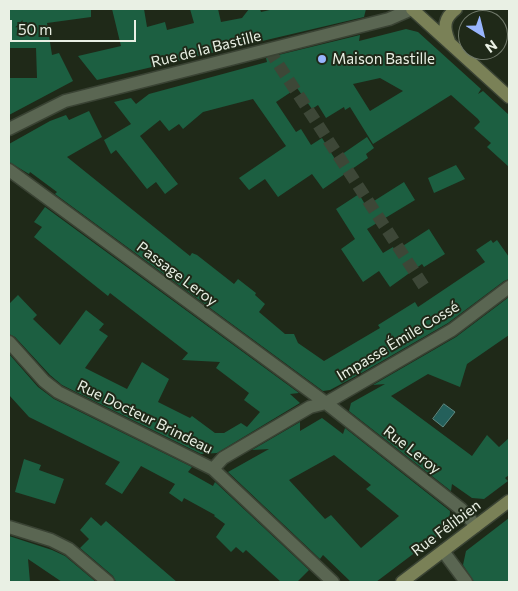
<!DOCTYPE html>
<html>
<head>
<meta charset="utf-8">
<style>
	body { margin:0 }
	#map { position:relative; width:518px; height:591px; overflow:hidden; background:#1f2918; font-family:Commissioner,sans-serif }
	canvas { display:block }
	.frame { position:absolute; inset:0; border:10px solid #e9f0e4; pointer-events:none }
	.north { position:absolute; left:458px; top:10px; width:50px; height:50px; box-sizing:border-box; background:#1f2918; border:1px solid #70796a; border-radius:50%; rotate:144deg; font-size:14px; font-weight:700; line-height:20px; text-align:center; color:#e9f0e4 }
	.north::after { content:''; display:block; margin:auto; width:18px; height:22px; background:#98b5fd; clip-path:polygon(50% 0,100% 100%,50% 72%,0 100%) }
	.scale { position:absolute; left:10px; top:20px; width:126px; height:22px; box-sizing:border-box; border:2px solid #e9f0e4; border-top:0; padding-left:6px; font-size:15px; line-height:18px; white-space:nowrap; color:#e9f0e4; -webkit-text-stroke:4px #1f2918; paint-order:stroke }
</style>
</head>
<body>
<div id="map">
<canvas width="518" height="591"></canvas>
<div class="frame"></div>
<div class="north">N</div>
<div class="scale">50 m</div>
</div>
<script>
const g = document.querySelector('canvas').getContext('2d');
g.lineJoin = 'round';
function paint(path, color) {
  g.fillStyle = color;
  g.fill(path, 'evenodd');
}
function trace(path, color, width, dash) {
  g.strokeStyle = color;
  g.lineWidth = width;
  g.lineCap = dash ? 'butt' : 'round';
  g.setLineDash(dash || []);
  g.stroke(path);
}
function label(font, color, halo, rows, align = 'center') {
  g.font = font + ' Commissioner,sans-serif';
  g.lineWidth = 4;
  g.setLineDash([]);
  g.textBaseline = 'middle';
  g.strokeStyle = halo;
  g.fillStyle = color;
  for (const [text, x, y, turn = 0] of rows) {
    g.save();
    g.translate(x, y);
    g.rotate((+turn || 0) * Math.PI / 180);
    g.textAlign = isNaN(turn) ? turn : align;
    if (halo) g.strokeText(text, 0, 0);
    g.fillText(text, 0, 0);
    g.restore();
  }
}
const water = new Path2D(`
	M444 404 455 412 443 427 433 419Z`);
paint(water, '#24605b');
trace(water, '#5f8b84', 1);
paint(new Path2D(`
	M9 9H91V17L47 23 52 55 59 53 73 81 9 115V78H37L36 48H9Z
	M112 9H144L147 27 165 22 167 30 194 23 190 9H218L221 22 242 18 249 9H260L261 12 274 9H366L364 17 97 80 78 56 121 46Z
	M406 29 418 32 481 89 478 94 483 91 509 115V167L487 147 491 143 474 128 480 122 478 119 451 95 373 144 350 107 345 110 344 107 326 118 318 105 312 109 297 88 276 102 296 132 301 129 311 145 322 138 335 159 367 137 374 148 366 154 368 158 323 189 312 174 278 197 265 179 249 190 239 178 286 146 253 99 203 112 183 129 179 124 169 131 160 120 140 136 178 184 165 194 156 182 147 189 116 150 111 154 104 140 131 124 114 102 131 98 136 104 149 94 267 62 266 58 360 35 359 41ZM380 78 403 91 370 111 353 84Z
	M89 111 102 137 67 157 190 256 192 253 197 255 234 284 238 279 256 293 255 295 265 304 259 312 285 334H294L298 343 324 361 380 328 378 325 415 302 418 307 485 262 476 250 491 240 493 243 497 240 509 257V279L504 281 448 323 358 375 330 390 323 391 55 194 57 192 30 172 29 174 9 162V144L50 121 66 115 69 120Z
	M456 165 465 179 434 193 428 178Z
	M404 182 415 200 367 229 383 253 393 247 395 251 429 229 445 254 424 267 422 264 390 287 379 271 363 282 341 249 355 239 336 209 359 194 366 206Z
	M45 207 299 393 290 394 300 403 217 453 201 454 62 385 50 375 15 337 9 334V304L18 295 37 315 33 319 60 345 86 310 104 324 99 330 108 336 85 368 127 389 142 362 169 379 158 402 190 418 192 416 215 433H224L241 423 247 427 260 412 244 400 249 393 216 368 220 362 182 360 188 353 110 293 108 296 34 237 42 227 34 222Z
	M509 297V335L467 364 460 387 428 374 391 396 472 456 487 435 499 447 509 438V475L505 478 508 481 484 499 472 498 452 484 451 491 349 411 351 403 385 384 373 385 456 337Z
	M9 354 38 387 54 399 192 467 188 472 213 486 215 482 309 570 297 582H281L246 550 243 553 236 547 231 552 216 537 225 524 214 516 215 515 184 498 182 502 169 493 175 484 141 466 122 494 105 484 120 462 29 417 9 395Z
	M322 418 343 434 345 428 450 511 449 527 376 582H351L323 555 320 559 228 472 269 449 252 450 300 422V431ZM334 455 371 485 366 489 399 516 361 548 331 515 325 519 289 480Z
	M24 459 41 465 39 470 64 479 55 504 15 492Z
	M91 517 101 526 106 521 177 582H116L113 576 80 548 89 539 80 530Z
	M509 518V582H474L463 565 466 551Z
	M9 536 52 550 65 556 96 582H62L28 559 30 582H9Z`), '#1c5f41');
trace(new Path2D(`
	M269 50 425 288`), '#3d4737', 12, [12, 6]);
const street = new Path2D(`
	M9 129 65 101 389 19 412 9
	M9 170 326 403 461 509 476 526
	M9 342 44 381 58 392 213 469 333 582
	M213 469 223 458 310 407 326 403 452 330 509 287
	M9 527 51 540 69 549 108 582
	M443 551 466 582`);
const secondary = new Path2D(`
	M412 9 509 97
	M449 41C443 27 444 18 456 9
	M402 582 509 501`);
trace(street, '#3a4334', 15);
trace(secondary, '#3a4334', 15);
trace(street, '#5a6652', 12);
trace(secondary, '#7a8157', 12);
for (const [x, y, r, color] of [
	[322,59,5,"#98b5fd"]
]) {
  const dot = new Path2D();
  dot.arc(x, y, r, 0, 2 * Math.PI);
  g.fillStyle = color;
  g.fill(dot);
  trace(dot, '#1f2918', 2);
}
label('15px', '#e9f0e4', '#1f2918', [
	["Rue de la Bastille",206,49,-14],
	["Passage Leroy",177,274,37],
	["Impasse Émile Cossé",398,341,-31],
	["Rue Docteur Brindeau",145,417,26],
	["Rue Leroy",412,450,38],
	["Rue Félibien",446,528,-37]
]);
label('15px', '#e9f0e4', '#1f2918', [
	["Maison Bastille",332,59]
], 'left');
</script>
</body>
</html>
